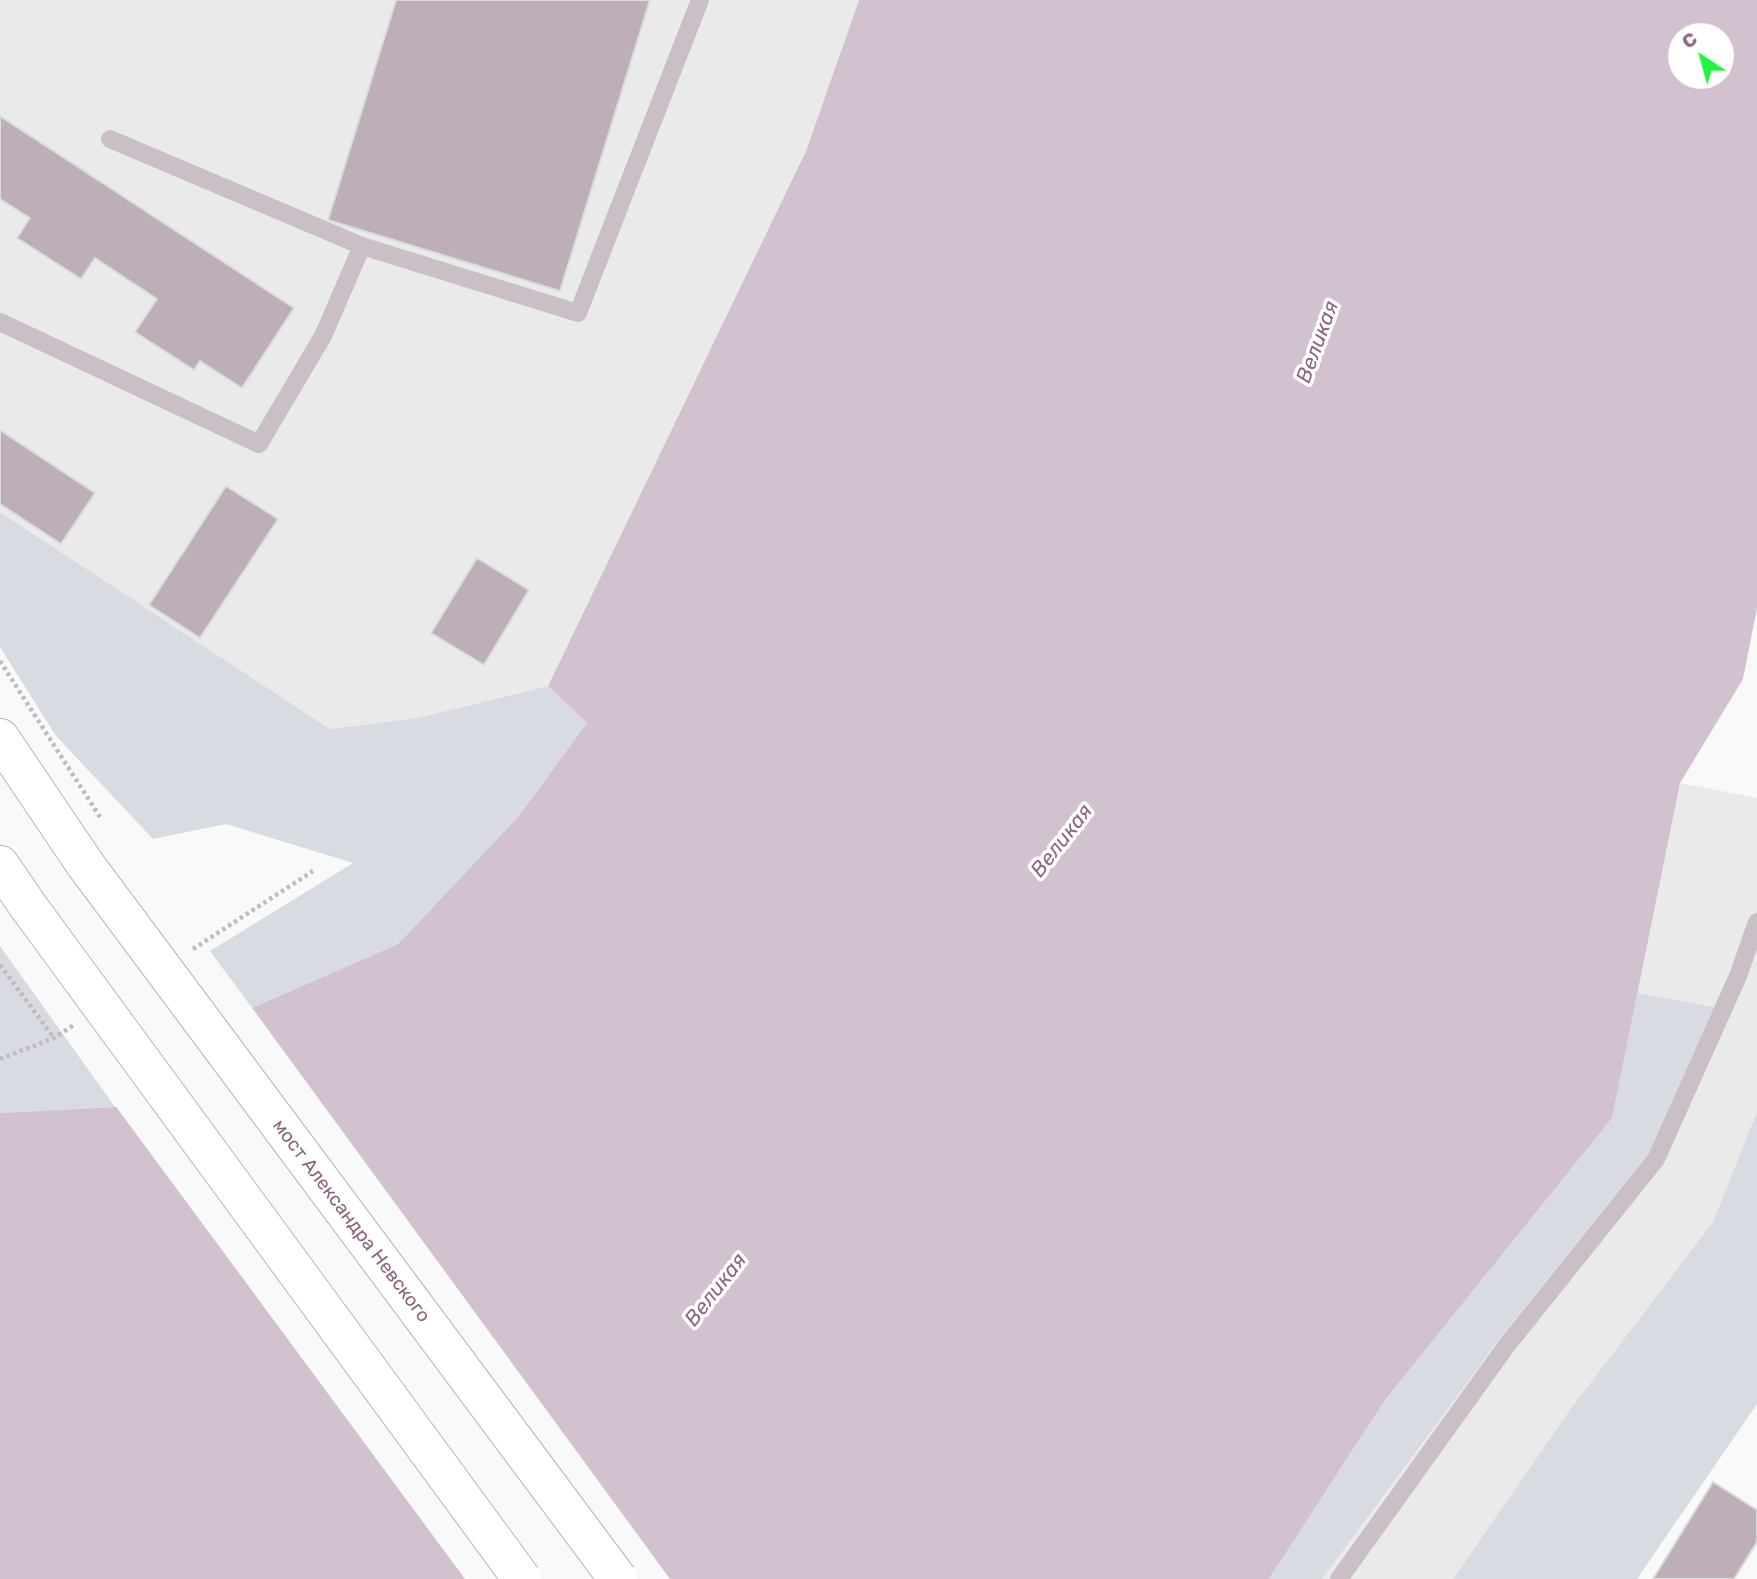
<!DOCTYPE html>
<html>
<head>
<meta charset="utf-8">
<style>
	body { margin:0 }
	#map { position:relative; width:1757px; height:1579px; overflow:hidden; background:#f7faf9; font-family:Rubik,sans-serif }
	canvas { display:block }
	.north { position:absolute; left:1666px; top:21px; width:70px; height:70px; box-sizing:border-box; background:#fff; border:2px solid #d1c1cb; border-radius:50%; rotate:324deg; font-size:19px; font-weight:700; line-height:28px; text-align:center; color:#8b657d }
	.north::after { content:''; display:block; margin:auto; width:24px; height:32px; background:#1bf63e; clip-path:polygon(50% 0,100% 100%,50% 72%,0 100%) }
</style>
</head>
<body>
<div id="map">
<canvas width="1757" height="1579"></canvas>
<div class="north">С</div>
</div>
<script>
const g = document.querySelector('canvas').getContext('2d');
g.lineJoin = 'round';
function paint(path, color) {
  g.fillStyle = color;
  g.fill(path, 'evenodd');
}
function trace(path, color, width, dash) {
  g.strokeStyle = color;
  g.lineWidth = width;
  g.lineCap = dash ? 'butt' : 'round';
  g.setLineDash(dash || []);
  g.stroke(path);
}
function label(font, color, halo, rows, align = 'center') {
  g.font = font + ' Rubik,sans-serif';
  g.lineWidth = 7;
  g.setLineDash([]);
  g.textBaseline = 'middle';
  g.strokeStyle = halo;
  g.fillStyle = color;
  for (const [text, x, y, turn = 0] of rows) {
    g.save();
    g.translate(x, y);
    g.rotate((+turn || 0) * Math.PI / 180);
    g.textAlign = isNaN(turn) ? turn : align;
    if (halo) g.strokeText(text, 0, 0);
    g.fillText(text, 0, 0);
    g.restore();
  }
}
paint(new Path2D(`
	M0 0H859L806 151 548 686 417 718 330 729 0 512Z
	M1680 783 1757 798V1111L1713 1222 1569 1411 1453 1579H1322L1498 1341 1648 1154 1713 1007 1637 993Z`), '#eaeaeb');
paint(new Path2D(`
	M0 512 330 729 417 718 548 686 587 723 518 817 398 944 252 1008 210 951 353 863 226 824 153 839 56 736 0 647Z
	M0 946 115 1107 0 1113Z
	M1637 993 1714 1007 1648 1154 1498 1341 1322 1579H1269L1385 1400 1612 1118Z
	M1757 1111V1404L1637 1579H1453L1569 1411 1713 1222Z`), '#d8dce2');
paint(new Path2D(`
	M859 0H1757V608L1743 679 1680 783 1612 1118 1385 1400 1269 1579H0V1113L115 1107 252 1008 398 944 518 817 587 723 548 686 806 151ZM1680 35H1722V77H1680Z`), '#d2c1ce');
paint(new Path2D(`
	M250 1005 670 1579H465L114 1104Z`), '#f7faf9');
const building = new Path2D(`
	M396 0H650L560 291 328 220Z
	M0 116 294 308 242 388 200 361 194 370 135 332 157 299 95 258 81 279 17 238 30 218 0 199Z
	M0 430 95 493 61 544 0 504Z
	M226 486 278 519 200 638 149 605Z
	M477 558 529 590 484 665 431 633Z
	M1713 1482 1757 1510V1542L1734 1579H1653Z`);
paint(building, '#beaeb9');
trace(building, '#d9dcdb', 2);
const highway = new Path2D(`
	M0 738 85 864
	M0 865 28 906`);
trace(highway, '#bdb3b9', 40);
trace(new Path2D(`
	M0 661 100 817
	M193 949 313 871
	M0 965 54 1038
	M0 1059 54 1038 74 1025`), '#c1babf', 4.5, [3.5, 3.5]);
trace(new Path2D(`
	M110 139 362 246 578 313 700 0
	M0 322 259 444 323 336 362 246
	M1339 1579 1507 1345 1656 1159 1738 976 1757 922`), '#cabfc6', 18);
trace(highway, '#fff', 38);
const highwayBridge = new Path2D(`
	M85 864 618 1579
	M28 906 522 1579`);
trace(highwayBridge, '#bdb3b9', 40, []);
trace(highwayBridge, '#fff', 38);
label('19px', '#8b657d', '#fff', [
	["мост Александра Невского",351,1221,53]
]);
label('italic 21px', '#8d6685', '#fff', [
	["Великая",1318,342,-70],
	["Великая",1062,841,-52],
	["Великая",716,1290,-52]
]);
</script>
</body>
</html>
